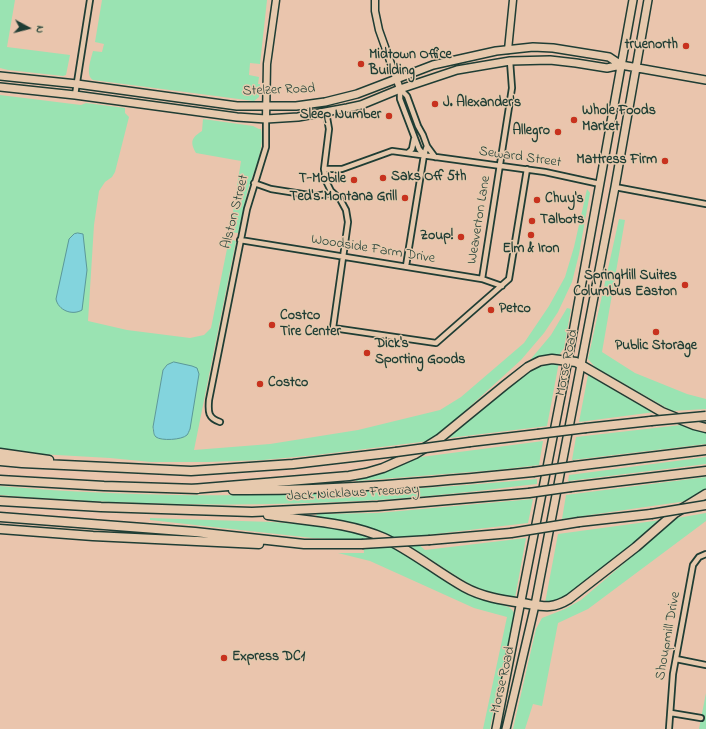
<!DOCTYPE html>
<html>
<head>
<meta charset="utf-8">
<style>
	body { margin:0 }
	#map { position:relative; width:706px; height:729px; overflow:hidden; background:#eac5ad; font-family:"Indie Flower",sans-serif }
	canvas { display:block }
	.north { position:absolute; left:8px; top:8px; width:40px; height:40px; -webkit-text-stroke:3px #e6c9ad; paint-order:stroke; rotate:97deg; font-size:11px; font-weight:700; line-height:16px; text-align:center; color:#1f3d34 }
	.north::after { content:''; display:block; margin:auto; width:14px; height:18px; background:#1f3d34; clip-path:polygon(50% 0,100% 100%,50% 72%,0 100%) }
</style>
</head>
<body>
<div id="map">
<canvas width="706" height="729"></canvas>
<div class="north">N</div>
</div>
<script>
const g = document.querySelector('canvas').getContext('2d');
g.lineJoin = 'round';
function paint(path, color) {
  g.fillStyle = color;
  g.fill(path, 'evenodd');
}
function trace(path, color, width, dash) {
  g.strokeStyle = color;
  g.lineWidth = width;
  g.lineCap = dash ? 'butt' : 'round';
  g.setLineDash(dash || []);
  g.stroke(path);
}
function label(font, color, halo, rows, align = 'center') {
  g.font = font + ' "Indie Flower",sans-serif';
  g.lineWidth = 3;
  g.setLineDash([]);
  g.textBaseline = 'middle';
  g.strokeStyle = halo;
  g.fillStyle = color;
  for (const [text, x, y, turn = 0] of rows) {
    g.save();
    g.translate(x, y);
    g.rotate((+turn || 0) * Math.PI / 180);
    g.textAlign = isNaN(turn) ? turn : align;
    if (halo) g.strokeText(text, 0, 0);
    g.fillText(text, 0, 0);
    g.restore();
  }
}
paint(new Path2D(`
	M0 0H15L7 47 70 55 66 75 63 76 8 70 0 68Z
	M102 0H267L260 64 250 63 249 75 259 77 258 84H260L259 97 254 101 93 80C85 75 91 59 93 51L102 52 104 44 95 42Z
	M0 95 81 105 86 103 125 108V113L129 117 115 172 112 177 105 182 99 191 94 225 88 321 127 330 190 338 204 335 211 328 229 239 236 241 194 450 270 444 358 430 440 410 461 397 524 343 549 306 565 277 574 247 587 189 590 193 579 254 572 282 558 312 544 333 521 360 455 420 429 441 316 455 263 460 208 462H151L110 458 39 454 0 449ZM167 365 154 434 153 427 163 370Z
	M203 119 253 126 259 129H261C265 151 253 172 247 193 244 206 241 220 238 233L230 232 241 161 196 153C190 142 191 138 202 131Z
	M619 219 625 220 602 352 635 373 687 394 706 399V409L672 411 595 367 588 359Z
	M567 308 571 309 564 348 560 354 532 362 530 360 551 335Z
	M559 362 547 426 449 438C477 413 521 366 559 362Z
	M588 375 634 402 643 405 655 412 579 422Z
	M681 425 706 432V444L572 460 576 437Z
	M543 441 539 465 496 470 356 481V479L393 469 421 457Z
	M706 457V464L568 481 569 475Z
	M706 477V490L687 501 562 519 566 495Z
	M537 479V484C478 491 418 498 359 501 239 507 120 505 0 495V486C179 502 358 496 537 479Z
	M533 499 528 523 410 537 425 550 526 538 515 598C500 594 482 591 468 583 440 567 415 546 384 534 362 524 340 520 316 517L317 514 378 513Z
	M706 513V521L588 609 558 623 542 706 533 704 525 729H513L536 629 542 618 565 609 581 600 677 518Z
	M150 518 272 522 320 526 351 531 403 552 455 588 470 596 509 607 513 611 515 616 501 688 495 702 490 729H483L507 617 474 608 370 561 338 553H364L363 540 313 538 150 520Z
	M661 520 630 547 572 592 562 598 545 603 558 534Z
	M706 693V729H699Z`), '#9ae3b2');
const water = new Path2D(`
	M78 233 83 234 87 270 82 310C72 316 58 310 56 299L69 239 74 234Z
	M174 362 192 366 197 368 199 374 198 380 190 429C189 431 188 434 187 435 182 440 161 441 156 437 153 434 154 431 153 427L163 370 167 365Z`);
paint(water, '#83d4dd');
trace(water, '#5b9899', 1);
const street = new Path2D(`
	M400 89 407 96 418 126 423 135 427 146 435 157
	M400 89V99L419 149 424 155
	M75 95 90 0
	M326 112 329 129 324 169 326 181 331 191 340 199 346 210 348 222 333 328 436 343 509 279 527 169
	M408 153 412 149 414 139
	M324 169H342L392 151 545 172 600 184
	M254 183 271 189 315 196 327 194 331 191
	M615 187 706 204
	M240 240 482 279 502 286
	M406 266 424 155 427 146
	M482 279 512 88 510 61
	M220 422C208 418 208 412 209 400L247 209 266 147V119
	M676 659 706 665
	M671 713 701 718
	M669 729 673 674 693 565 699 557 706 554`);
const secondary = new Path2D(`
	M375 0V11L379 30 400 89
	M508 50 513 0
	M266 119 267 64 276 0`);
const primary = new Path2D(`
	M0 76 77 84 237 106H296L325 102 357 94 433 65 496 51 533 47 553 48 609 57 621 65
	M0 87 75 95 237 117 266 119 298 117 347 108 361 105 400 89 457 70 510 61 550 60 576 63 607 68 621 65 706 80
	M496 729 568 360 633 0
	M506 729 535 605 615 187 648 0`);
const highway = new Path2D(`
	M586 428 651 421
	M470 442 538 434
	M0 453 49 460
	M0 461 22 463 191 471 293 464 396 452
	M575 466 706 450
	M0 480 104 486 197 489
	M571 487 706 471
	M192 489 349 476 366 473 383 468 415 454 439 439 505 385 528 367 540 361 552 359 576 362 662 412 694 425 706 428
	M233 490C333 491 434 482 533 472
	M0 501 101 507 252 512 378 506 529 493
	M268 515C306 521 348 522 384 538 412 551 437 572 464 587 482 597 502 600 522 603 542 606 551 610 569 599L636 547 675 513 706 494
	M0 517 195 532 304 544H362
	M579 522 651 514
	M0 529 93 536 259 544
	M430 540 511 533`);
trace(street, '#1f3d34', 8);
trace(secondary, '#1f3d34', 9);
trace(primary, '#1f3d34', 10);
trace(highway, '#1f3d34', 11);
trace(street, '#e6c9ad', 4.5);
trace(secondary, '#e6c9ad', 6);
trace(primary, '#e6c9ad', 7);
trace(highway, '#e6c9ad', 8);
const highwayBridge = new Path2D(`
	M651 421 706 416
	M538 434 586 428
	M396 452 470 442
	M533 472 575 466
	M529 493 571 487
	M651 514 706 505
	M511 533 579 522
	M362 544 430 540`);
trace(highwayBridge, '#1f3d34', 11, []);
trace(highwayBridge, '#e6c9ad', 8);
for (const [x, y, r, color] of [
	[686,46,4,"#c8321e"],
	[361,64,4,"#c8321e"],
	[435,104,4,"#c8321e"],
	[389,116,4,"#c8321e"],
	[574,120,4,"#c8321e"],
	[558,132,4,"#c8321e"],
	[665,161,4,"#c8321e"],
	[383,178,4,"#c8321e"],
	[354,180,4,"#c8321e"],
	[405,198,4,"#c8321e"],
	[537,200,4,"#c8321e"],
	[532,221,4,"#c8321e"],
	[531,235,4,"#c8321e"],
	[461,237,4,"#c8321e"],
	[685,285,4,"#c8321e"],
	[491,310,4,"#c8321e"],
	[272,325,4,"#c8321e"],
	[656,332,4,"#c8321e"],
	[367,353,4,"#c8321e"],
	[260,384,4,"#c8321e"],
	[224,658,4,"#c8321e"]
]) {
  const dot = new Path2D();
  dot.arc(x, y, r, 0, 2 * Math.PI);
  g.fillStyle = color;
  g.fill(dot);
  trace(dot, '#e6c9ad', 1.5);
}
label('bold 14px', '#1f3d34', '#e6c9ad', [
	["truenorth",678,46,"right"],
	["Midtown Office",369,56],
	["Building",369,72],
	["J. Alexander's",443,104],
	["Whole Foods",582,112],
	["Market",582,128],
	["Sleep Number",381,116,"right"],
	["Allegro",550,132,"right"],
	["Mattress Firm",657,161,"right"],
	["Saks Off 5th",391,178],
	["T-Mobile",346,180,"right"],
	["Ted's Montana Grill",397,198,"right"],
	["Chuy's",545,200],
	["Talbots",540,221],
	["Zoup!",453,237,"right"],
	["Elm & Iron",531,250,"center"],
	["SpringHill Suites",677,277,"right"],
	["Columbus Easton",677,293,"right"],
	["Petco",499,310],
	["Costco",280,317],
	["Tire Center",280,333],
	["Dick's",375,345],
	["Sporting Goods",375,361],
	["Public Storage",656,347,"center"],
	["Costco",268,384],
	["Express DC1",232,658]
], 'left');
label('14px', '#1f3d34', '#e6c9ad', [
	["Stelzer Road",279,91,-2],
	["Seward Street",520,158,8],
	["Alston Street",236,212,-76],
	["Weaverton Lane",480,220,-81],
	["Woodside Farm Drive",373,250,9],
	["Morse Road",568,363,-79],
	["Jack Nicklaus Freeway",353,494,-3],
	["Shoupmill Drive",669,636,-80],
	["Morse Road",504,680,-77]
]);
</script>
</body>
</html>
